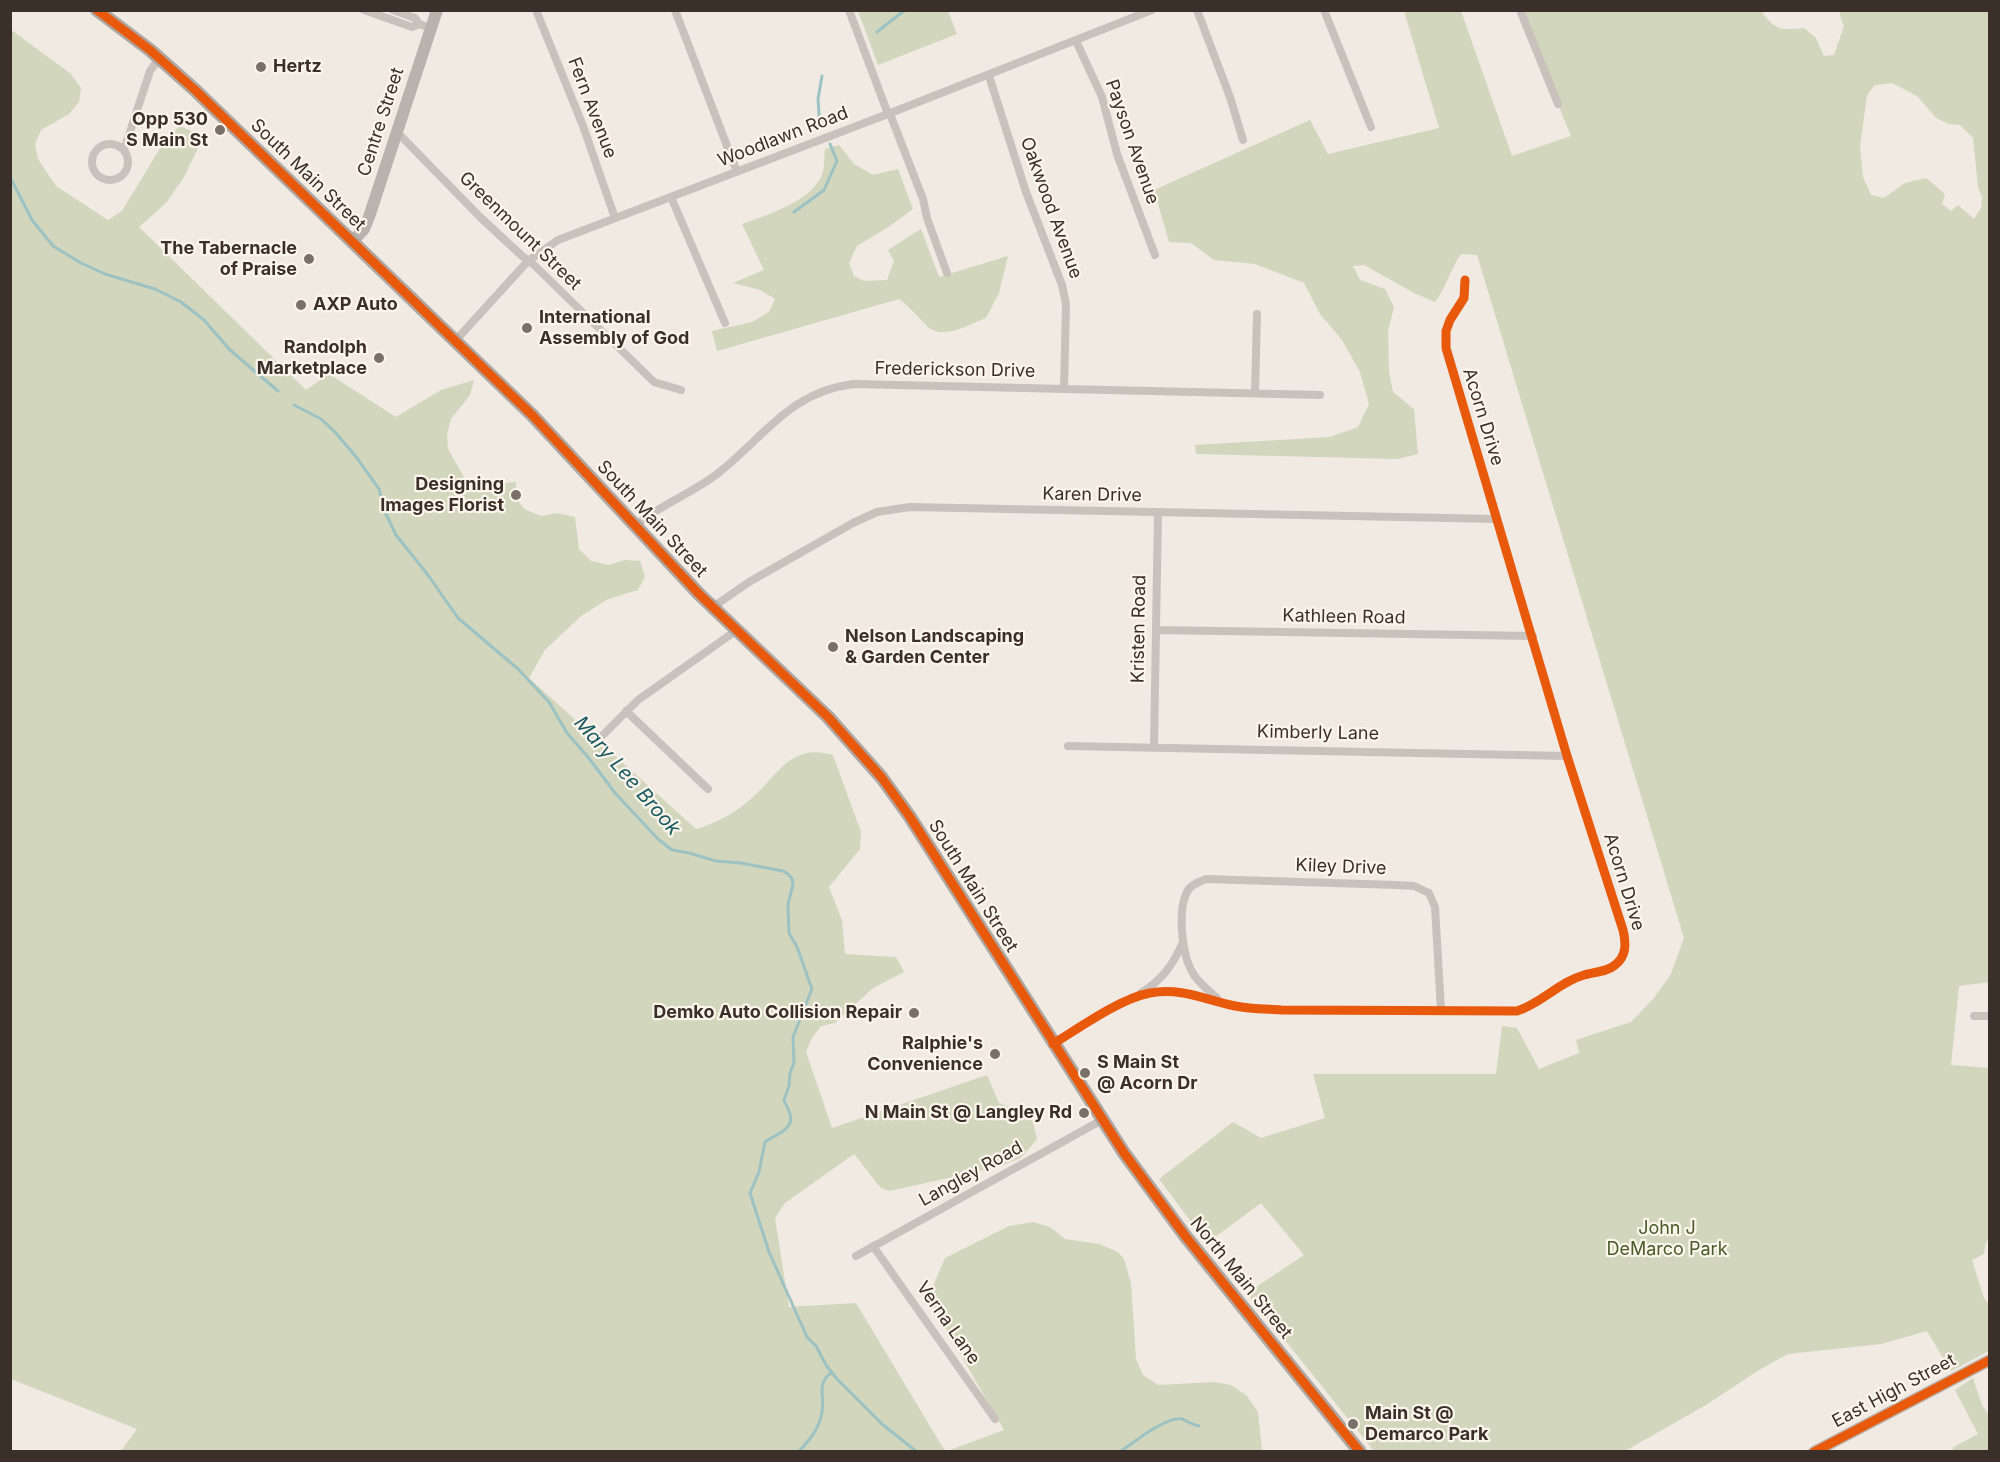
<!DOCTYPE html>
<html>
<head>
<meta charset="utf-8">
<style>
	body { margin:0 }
	#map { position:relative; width:2000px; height:1462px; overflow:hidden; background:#f0eae3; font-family:Inter,sans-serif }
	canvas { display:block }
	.frame { position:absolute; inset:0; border:12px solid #3b2f29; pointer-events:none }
</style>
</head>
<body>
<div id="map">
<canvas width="2000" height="1462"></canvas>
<div class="frame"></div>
</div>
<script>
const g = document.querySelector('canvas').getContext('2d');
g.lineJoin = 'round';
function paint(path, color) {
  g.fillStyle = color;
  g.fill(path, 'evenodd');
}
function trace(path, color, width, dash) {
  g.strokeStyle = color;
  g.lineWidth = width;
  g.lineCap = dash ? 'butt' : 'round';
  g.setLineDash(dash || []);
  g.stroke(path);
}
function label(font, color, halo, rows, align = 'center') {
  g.font = font + ' Inter,sans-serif';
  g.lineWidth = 4.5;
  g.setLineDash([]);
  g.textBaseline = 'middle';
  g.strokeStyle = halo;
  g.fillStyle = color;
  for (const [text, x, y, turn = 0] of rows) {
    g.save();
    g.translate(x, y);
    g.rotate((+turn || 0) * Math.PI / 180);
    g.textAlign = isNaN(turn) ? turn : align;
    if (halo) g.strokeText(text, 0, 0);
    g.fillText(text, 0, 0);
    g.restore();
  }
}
paint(new Path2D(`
	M858 11H948L957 34 878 65Z
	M1404 11H1461L1512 156 1571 136 1520 11H1763V14C1777 31 1782 30 1804 28L1816 38 1824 56 1834 55 1844 26 1840 16V11H1989L1990 982 1959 986 1951 1065 1989 1068V1239L1986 1242 1984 1254 1972 1260 1984 1298 1989 1305V1351L1951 1371 1927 1331 1881 1344 1788 1354 1759 1370 1706 1405 1625 1451H1374L1247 1293 1304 1255 1261 1203 1207 1243 1159 1179 1233 1122 1261 1138 1325 1118 1313 1074H1496L1502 1026 1517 1028 1539 1069 1579 1053 1576 1040 1631 1022 1653 999 1670 976 1684 938 1477 255 1461 254C1450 270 1446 288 1435 302L1414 293 1364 265 1353 266 1360 280 1385 289 1394 307 1388 331 1389 372 1393 392 1414 409 1418 454 1398 459 1196 454 1195 445 1330 437 1358 427 1369 404 1360 372 1342 340 1320 314 1304 283 1255 264 1214 260 1191 243 1169 242 1154 190 1310 120 1328 154 1439 128ZM1892 83 1917 96 1936 118 1949 124 1960 125 1973 138 1978 187 1982 197 1981 208 1974 219 1958 205 1951 211 1942 204 1945 194 1926 178 1905 183 1884 198 1871 195 1863 177 1860 147 1867 95 1875 85Z
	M10 29 71 74 81 88 79 102 69 114 41 130 35 144 38 159 56 186 108 220 122 211 165 140 180 126 195 133 198 148 184 177 166 203 139 227 306 390 329 374 396 417 441 390 474 380 470 395 451 419 447 434 448 449 465 479 480 485 516 482 515 496 524 509 541 516 557 513 575 517 579 549 591 561 608 565 625 560 640 561 645 577 638 590 608 599 581 616 545 650 529 678 696 829C716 824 738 811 753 797 779 774 791 743 833 755L861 832 860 849 829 887 842 920 845 954 896 957 904 972 873 988 835 1023 821 1026 812 1038 806 1052 832 1128 987 1075 999 1103 1031 1115 1037 1139 1021 1158 998 1167 889 1191 881 1188 854 1154 785 1203 775 1218 789 1307 856 1303 945 1451H121L137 1429 11 1379Z
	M839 145 854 164 873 175 898 169 913 209 890 226 857 246 849 263 854 276 864 281 887 280 894 261 888 250 921 229 939 277 1008 256 999 293 986 318C970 324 942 341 927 326 917 316 910 307 899 299L717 351 712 331 752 322 769 312 775 299 760 290 733 283 764 270 742 224C767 215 809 202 821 177 825 169 824 157 825 149Z
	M1033 1222 1050 1227 1065 1239 1099 1244 1118 1252 1124 1259 1131 1283 1136 1359 1143 1375 1158 1385 1214 1382 1231 1385 1247 1396 1258 1412 1262 1451H947L1004 1430 928 1298 945 1258 1009 1226Z
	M1973 1378 1982 1405 1989 1415V1451H1955L1952 1448 1978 1434 1955 1390Z`), '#d1d6bc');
trace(new Path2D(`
	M877 32 905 10
	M820 128 818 99 822 76
	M10 177 32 220 53 246 81 263 105 274 155 289 181 302 204 320 230 350 278 391
	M794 212 824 190 837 161 830 144
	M294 405 321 419 335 432 357 458 379 489 385 512 396 535 428 575 458 618 518 669 549 702 567 733 588 757 615 793 658 839 672 850 689 853 716 861 741 863 783 871 788 874 792 879 793 885 788 904 789 933 797 947 812 989 793 1037 794 1063 790 1073 789 1086 784 1100C786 1105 789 1110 790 1114 795 1130 774 1135 765 1142L759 1172 750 1193 769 1252 807 1337 816 1346 826 1365 837 1379 882 1424 917 1452
	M798 1452C810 1440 819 1429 822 1412 825 1396 816 1384 831 1373
	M1120 1452C1133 1443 1166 1416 1182 1419 1187 1421 1193 1425 1199 1426`), '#9dc2c3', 3);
trace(new Path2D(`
	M364 10 412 27 419 24 431 28
	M393 10 415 18 419 24
	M536 10 583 126 615 218
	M675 10 737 172
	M849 10 888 114
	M1197 10 1230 97 1243 140
	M1324 10 1371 127
	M1520 10 1558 104
	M1076 41 1102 97 1117 154 1155 255
	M989 76 1026 192 1062 285 1066 304 1064 389
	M890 114 923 199 927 218 947 273
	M397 132 480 217 522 256 533 264 654 382 681 390
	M92 162a18 18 0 1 1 36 0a18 18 0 1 1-36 0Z
	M124 150 150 71 159 58
	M671 197 725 323
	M456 340 528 261 558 240 888 114 1152 10
	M1255 393 1257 314
	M635 526C658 506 688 495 713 477 763 440 787 392 854 384L1320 395
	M713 607 749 582 853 523 877 512 910 507 1496 519
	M1156 630 1533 636
	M626 711 708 789
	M600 738 638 700 737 630
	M1068 746 1567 756
	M1154 746 1158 513
	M1141 993C1162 980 1173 965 1183 942
	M1217 998C1209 991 1200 984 1194 975 1182 957 1177 912 1187 892 1190 885 1199 882 1206 879L1396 885 1414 886 1429 893 1435 907 1441 1010
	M1974 1016H1990
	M1053 1044C1079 1028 1121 998 1150 993 1181 987 1206 1000 1235 1006 1250 1009 1266 1009 1281 1010L1517 1011C1542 1003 1559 982 1584 975 1594 972 1607 972 1615 965 1627 956 1626 943 1623 930L1567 756 1446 348V331L1450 320 1464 298 1465 280
	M873 1246 995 1419
	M856 1256 1102 1120`), '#c9c2bc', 8);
trace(new Path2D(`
	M353 241 364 229 369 217 437 10
	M1814 1452 1990 1360`), '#bab2ac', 12);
trace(new Path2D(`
	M97 10 150 50 195 90 532 415 699 594 828 717 882 778 910 817 1124 1153 1186 1237 1360 1452`), '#aea7a1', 14);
trace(new Path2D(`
	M97 10 150 50 195 90 532 415 699 594 828 717 882 778 910 817 1124 1153 1186 1237 1360 1452
	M1053 1044C1079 1028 1121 998 1150 993 1181 987 1206 1000 1235 1006 1250 1009 1266 1009 1281 1010L1517 1011C1542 1003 1559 982 1584 975 1594 972 1607 972 1615 965 1627 956 1626 943 1623 930L1567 756 1446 348V331L1450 320 1464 298 1465 280
	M1814 1452 1990 1360`), '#e8590c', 9);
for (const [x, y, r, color] of [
	[261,67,6,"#7a706a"],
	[220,130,6,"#7a706a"],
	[309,259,6,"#7a706a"],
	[301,305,6,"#7a706a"],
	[527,328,6,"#7a706a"],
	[379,358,6,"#7a706a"],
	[516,495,6,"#7a706a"],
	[833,647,6,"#7a706a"],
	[914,1013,6,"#7a706a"],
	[995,1054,6,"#7a706a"],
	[1085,1073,6,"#7a706a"],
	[1084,1113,6,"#7a706a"],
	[1353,1424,6,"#7a706a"]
]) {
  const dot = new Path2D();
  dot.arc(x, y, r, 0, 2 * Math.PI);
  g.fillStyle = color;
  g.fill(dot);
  trace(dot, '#fcf5eb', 2);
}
label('bold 18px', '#3b2f29', '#fcf5eb', [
	["Hertz",273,67,"left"],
	["Opp 530",208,120],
	["S Main St",208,141],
	["The Tabernacle",297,249],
	["of Praise",297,270],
	["AXP Auto",313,305,"left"],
	["International",539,318,"left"],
	["Assembly of God",539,339,"left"],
	["Randolph",367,348],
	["Marketplace",367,369],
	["Designing",504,485],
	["Images Florist",504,506],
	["Nelson Landscaping",845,637,"left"],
	["& Garden Center",845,658,"left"],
	["Demko Auto Collision Repair",902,1013],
	["Ralphie's",983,1044],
	["Convenience",983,1065],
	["S Main St",1097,1063,"left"],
	["@ Acorn Dr",1097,1084,"left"],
	["N Main St @ Langley Rd",1072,1113],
	["Main St @",1365,1414,"left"],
	["Demarco Park",1365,1435,"left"]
], 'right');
label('18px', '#3b2f29', '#fcf5eb', [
	["Fern Avenue",592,108,69],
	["Centre Street",381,122,-72],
	["Woodlawn Road",783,137,-21],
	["Payson Avenue",1132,142,71],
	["South Main Street",308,175,44],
	["Oakwood Avenue",1051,208,70],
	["Greenmount Street",520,231,44],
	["Frederickson Drive",955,370,1],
	["Acorn Drive",1483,417,73],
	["Karen Drive",1092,495,1],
	["South Main Street",652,519,47],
	["Kathleen Road",1344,617,1],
	["Kristen Road",1139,629,-89],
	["Kimberly Lane",1318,733,1],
	["Kiley Drive",1341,867,2],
	["Acorn Drive",1624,882,73],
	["South Main Street",973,886,58],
	["Langley Road",971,1174,-29],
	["North Main Street",1241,1278,51],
	["Verna Lane",948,1323,55],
	["East High Street",1894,1391,-28]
]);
label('18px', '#485c2a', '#fcf5eb', [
	["John J",1667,1229],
	["DeMarco Park",1667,1250]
]);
label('italic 20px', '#1a5a61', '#fcf5eb', [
	["Mary Lee Brook",627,776,49]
]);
</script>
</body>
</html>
